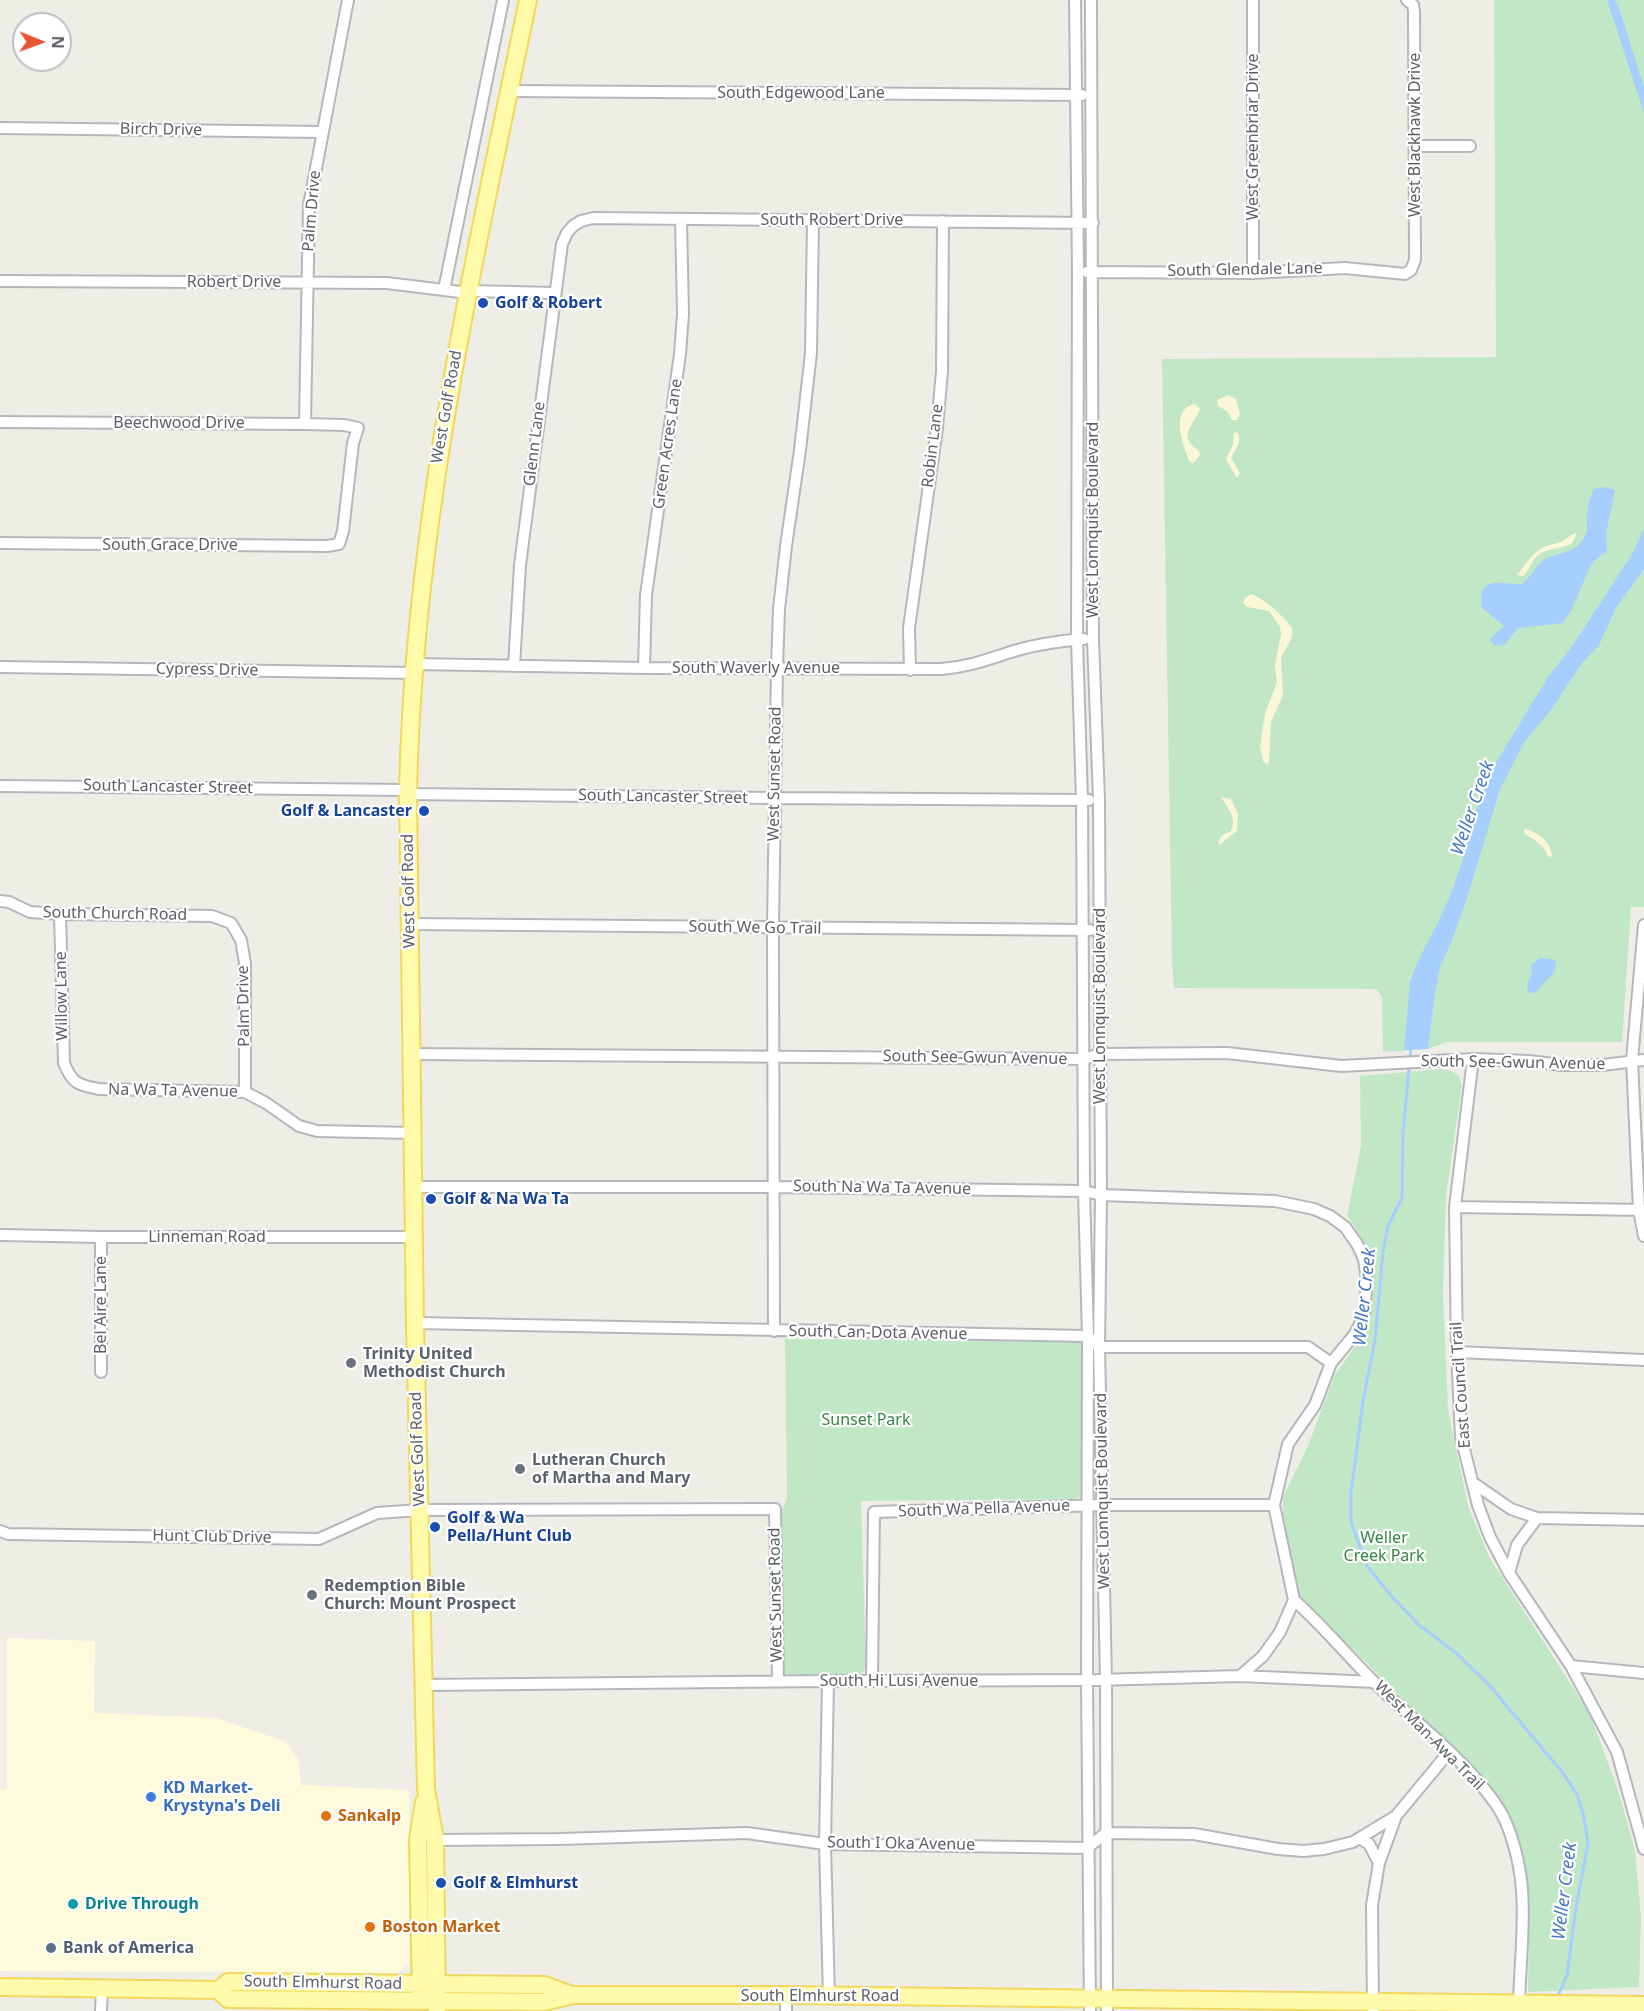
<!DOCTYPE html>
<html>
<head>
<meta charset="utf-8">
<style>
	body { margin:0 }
	#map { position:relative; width:1644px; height:2011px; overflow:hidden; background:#efeee6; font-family:"Noto Sans",sans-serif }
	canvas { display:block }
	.north { position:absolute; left:12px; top:12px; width:60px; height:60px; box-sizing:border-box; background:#fff; border:2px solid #bebfc2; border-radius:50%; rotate:91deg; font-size:16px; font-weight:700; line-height:24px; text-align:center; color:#5d6066 }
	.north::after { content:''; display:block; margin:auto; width:21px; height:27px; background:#e95532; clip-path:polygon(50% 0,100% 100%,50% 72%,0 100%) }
</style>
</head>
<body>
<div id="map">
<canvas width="1644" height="2011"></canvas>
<div class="north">N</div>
</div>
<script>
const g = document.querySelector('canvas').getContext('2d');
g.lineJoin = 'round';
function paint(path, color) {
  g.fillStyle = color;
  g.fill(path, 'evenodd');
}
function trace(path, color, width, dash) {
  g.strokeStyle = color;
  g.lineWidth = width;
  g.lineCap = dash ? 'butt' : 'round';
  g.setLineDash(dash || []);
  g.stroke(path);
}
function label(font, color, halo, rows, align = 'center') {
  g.font = font + ' "Noto Sans",sans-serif';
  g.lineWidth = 4.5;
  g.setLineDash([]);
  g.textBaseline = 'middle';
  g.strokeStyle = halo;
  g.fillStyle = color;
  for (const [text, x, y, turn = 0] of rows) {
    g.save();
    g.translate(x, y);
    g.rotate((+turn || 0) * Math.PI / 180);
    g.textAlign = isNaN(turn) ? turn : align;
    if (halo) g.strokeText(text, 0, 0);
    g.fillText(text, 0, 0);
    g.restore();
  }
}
paint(new Path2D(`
	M7 1638 95 1641 94 1713 216 1718 284 1741 298 1759 301 1785 409 1790V1963L398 1973 0 1971V1789H7Z`), '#fefadc');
paint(new Path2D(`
	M1494 0H1644V907H1631L1622 1042H1447L1428 1049 1383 1052 1382 997 1376 989 1174 988 1172 963 1162 359 1496 357Z
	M1441 1069C1454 1071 1459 1073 1462 1085L1446 1196 1443 1294 1448 1410 1468 1506 1489 1557 1590 1714 1618 1790 1635 1850 1641 1918 1639 1987 1528 1992 1529 1906 1522 1852 1504 1806 1442 1737 1303 1601 1295 1585 1283 1516V1497L1308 1446 1334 1376 1362 1337 1372 1310 1374 1285 1373 1265 1367 1247 1347 1216 1361 1146 1360 1076Z
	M785 1339 1077 1341 1082 1343 1083 1495 1076 1499 861 1501 866 1667 864 1671 857 1676H788L781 1668V1513L787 1498Z`), '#c2e7c6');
paint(new Path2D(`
	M1228 395 1236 399 1240 414 1237 420H1232L1227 411 1218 406 1217 400Z
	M1195 404 1200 409C1194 426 1176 435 1199 451L1200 455 1194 463 1190 462C1183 447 1169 408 1195 404Z
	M1234 432 1238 433C1242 443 1235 449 1231 458L1240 473 1238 477H1236L1226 459 1233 445Z
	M1576 533 1575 538 1571 544C1561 549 1546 548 1537 556 1531 562 1530 570 1523 576L1517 575C1526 565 1532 552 1544 547 1550 544 1557 544 1563 541 1568 538 1570 535 1576 533Z
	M1251 594C1268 601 1280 613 1292 628V637L1281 658 1283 695 1271 722 1269 762 1267 764 1263 761 1260 747 1265 714 1277 682 1275 665 1281 634 1280 627 1269 611 1247 607 1243 603 1245 598Z
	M1221 797 1231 799 1238 814 1237 831 1219 845C1218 838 1223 833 1230 832 1239 818 1227 808 1221 797Z
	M1524 829C1538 831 1552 843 1552 857L1548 856C1545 846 1535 840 1525 834Z`), '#fbf6d6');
paint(new Path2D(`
	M1607 0H1615L1618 5 1644 87V113Z
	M1606 487 1615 490 1606 533 1607 552C1586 561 1585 584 1575 602 1572 610 1567 616 1563 623L1518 628 1504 645 1495 646 1491 641V638L1504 626 1482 608C1477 574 1498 584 1522 584 1530 578 1533 570 1540 563 1556 549 1575 558 1586 534 1588 530 1587 525 1587 521 1587 509 1589 499 1594 489Z
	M1644 529V569L1616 608 1599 645 1582 663 1551 710 1525 741 1500 789 1468 895 1451 943 1440 967 1435 993 1428 1049 1404 1050 1410 981 1422 953 1440 919 1452 891 1462 862 1475 814 1491 771 1548 677 1573 645 1631 556Z
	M1540 958 1555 960C1560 975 1542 981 1536 993L1528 992 1527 984 1532 973 1531 965Z`), '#a6ceff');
trace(new Path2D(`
	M1411 1047 1403 1133 1402 1198 1388 1226 1383 1252 1375 1340 1363 1401 1351 1493V1522L1367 1566 1393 1598 1419 1625 1455 1652 1489 1685 1563 1773 1577 1794 1583 1813 1588 1843 1576 1908 1567 1975 1557 1998`), '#a6ceff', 3);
const minor = new Path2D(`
	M1075 0 1078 272 1077 640 1082 800 1084 1191 1088 1336 1087 1680 1090 2011
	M1091 0 1093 639 1099 800 1101 1195 1099 1347 1106 1680 1107 2011
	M510 91 1082 95
	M0 128 323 132
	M1415 146H1470
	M1087 272 1253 273 1345 268 1405 274 1411 270 1415 260 1414 11 1413 5 1407 0
	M1253 273V0
	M0 281 387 283 468 293
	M444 290 503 0
	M469 291 555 293
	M0 422 305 424 344 425 358 428 353 443 343 531 339 544 327 546 0 543
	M305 424 309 205 348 0
	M415 664 644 668 941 669C969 667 989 659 1014 651 1037 644 1060 641 1084 639
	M514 666 520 565 562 244 567 233 573 226 581 221 593 218 1093 223
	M0 667 414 673
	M644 668 646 595 680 354 683 314 681 219
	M910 670 909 628 937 428 942 371 943 221
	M0 786 408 790
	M408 794 774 798 1089 800
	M0 901 9 902 30 912 60 914 212 916 231 923 241 940 245 963V1092
	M60 914 64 1063C72 1083 77 1085 99 1089L245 1092 266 1103 299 1126 317 1131 412 1133
	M409 924 1090 930
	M1644 925 1632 1060 1639 1210 1644 1236
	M411 1054 1084 1059 1100 1054 1227 1053 1341 1066 1473 1059 1529 1061 1561 1065H1603L1644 1060
	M1473 1059 1455 1207 1457 1352 1461 1437 1478 1505 1490 1537 1509 1573 1571 1666 1617 1752 1644 1849
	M413 1187H774L1084 1191 1101 1195 1275 1201 1314 1209 1330 1216 1345 1227 1357 1244 1364 1259 1367 1281 1364 1314 1361 1322 1355 1334 1331 1363 1315 1405 1288 1444 1274 1505 1294 1600 1280 1632 1263 1656 1240 1676
	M1455 1207 1644 1210
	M0 1235 101 1237H414
	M415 1323 1088 1336 1099 1347H1308L1331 1363
	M774 1331 773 928 777 668 779 609 786 546 800 450 811 353 813 220
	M1457 1352 1644 1360
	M101 1372V1237
	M1472 1482 1511 1509 1537 1518 1644 1520
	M0 1531 8 1534 319 1539 377 1513 420 1510 775 1509 778 1681
	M1509 1573 1517 1545 1537 1518
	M1294 1600C1322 1625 1346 1654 1373 1681 1413 1721 1462 1756 1495 1803 1508 1821 1515 1846 1519 1867 1527 1906 1520 1962 1519 2003
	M1571 1666 1644 1673
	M872 1680 874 1512 1104 1505H1274
	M828 1681 825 1844 829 1996
	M424 1685 828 1681 1097 1680 1240 1676 1374 1682
	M1360 1838 1369 1844 1379 1863
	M435 1840 560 1839 747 1833 825 1844 1087 1848 1106 1833 1194 1834 1278 1849 1303 1851 1324 1849 1353 1842 1396 1816
	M101 2011 102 1988
	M786 2011V1995
	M1373 2011 1372 1905 1379 1863 1396 1816 1449 1752`);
const primary = new Path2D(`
	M0 1987 218 1990 228 1982 544 1985 572 1995
	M218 1990 228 1999 544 2002 573 1995H786L1644 2005
	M421 1995 418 1840 424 1802
	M437 2011 435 1840 426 1789 415 1323 408 794C413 525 474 262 528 0`);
trace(minor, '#b6b7bc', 14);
trace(primary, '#f1d85d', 20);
trace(minor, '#fff', 10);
trace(primary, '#fffbab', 16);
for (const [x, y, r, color] of [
	[483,303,6,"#1a4fb4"],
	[424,811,6,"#1a4fb4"],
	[431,1199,6,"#1a4fb4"],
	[351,1363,6,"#6b7280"],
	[520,1469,6,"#6b7280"],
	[435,1527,6,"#1a4fb4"],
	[312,1595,6,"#6b7280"],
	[151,1797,6,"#3f7fe0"],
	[326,1816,6,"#e8710a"],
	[441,1883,6,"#1a4fb4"],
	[73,1904,6,"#0f9aa8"],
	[370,1927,6,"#e8710a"],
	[51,1948,6,"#5c6f8a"]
]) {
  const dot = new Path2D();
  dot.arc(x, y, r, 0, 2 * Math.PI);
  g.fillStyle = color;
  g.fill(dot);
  trace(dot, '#fff', 2);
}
label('16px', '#5d6066', '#fff', [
	["South Edgewood Lane",801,93],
	["Birch Drive",161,130,1],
	["West Blackhawk Drive",1415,135,-90],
	["West Greenbriar Drive",1253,137,-90],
	["Palm Drive",312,211,-85],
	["South Robert Drive",832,220],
	["South Glendale Lane",1245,270,-1],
	["Robert Drive",234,282],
	["West Golf Road",447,407,-80],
	["Beechwood Drive",179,423],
	["Glenn Lane",535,444,-83],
	["Green Acres Lane",668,444,-82],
	["Robin Lane",933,446,-83],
	["West Lonnquist Boulevard",1093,520,-90],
	["South Grace Drive",170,545],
	["South Waverly Avenue",756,668],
	["Cypress Drive",207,670,1],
	["West Sunset Road",775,774,-89],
	["South Lancaster Street",168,787,1],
	["South Lancaster Street",663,797,1],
	["West Golf Road",409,891,-91],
	["South Church Road",115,914,1],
	["South We Go Trail",755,928,1],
	["Willow Lane",62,996,-91],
	["Palm Drive",244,1006,-91],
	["West Lonnquist Boulevard",1100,1006,-90],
	["South See-Gwun Avenue",975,1058,1],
	["South See-Gwun Avenue",1513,1063,1],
	["Na Wa Ta Avenue",173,1091,1],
	["South Na Wa Ta Avenue",882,1188,1],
	["Linneman Road",207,1237],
	["Bel Aire Lane",101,1305,-90],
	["South Can-Dota Avenue",878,1333,1],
	["East Council Trail",1461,1385,-94],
	["West Golf Road",418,1449,-92],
	["West Lonnquist Boulevard",1103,1491,-91],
	["South Wa Pella Avenue",984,1509,-2],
	["Hunt Club Drive",212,1537,1],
	["West Sunset Road",776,1595,-91],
	["South Hi Lusi Avenue",899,1681],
	["West Man-Awa Trail",1429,1736,45],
	["South I Oka Avenue",901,1844,1],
	["South Elmhurst Road",323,1983,1],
	["South Elmhurst Road",820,1996]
]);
label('bold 16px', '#164399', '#fff', [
	["Golf & Robert",495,303],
	["Golf & Lancaster",412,811,"right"],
	["Golf & Na Wa Ta",443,1199],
	["Golf & Wa",447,1518],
	["Pella/Hunt Club",447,1536],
	["Golf & Elmhurst",453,1883]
], 'left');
label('bold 16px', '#5b616d', '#fff', [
	["Trinity United",363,1354],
	["Methodist Church",363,1372],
	["Lutheran Church",532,1460],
	["of Martha and Mary",532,1478],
	["Redemption Bible",324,1586],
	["Church: Mount Prospect",324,1604]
], 'left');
label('16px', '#358542', '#fff', [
	["Sunset Park",866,1420],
	["Weller",1384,1538],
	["Creek Park",1384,1556]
]);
label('bold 16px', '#366cbe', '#fff', [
	["KD Market-",163,1788],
	["Krystyna's Deli",163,1806]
], 'left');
label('bold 16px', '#c56008', '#fff', [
	["Sankalp",338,1816],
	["Boston Market",382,1927]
], 'left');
label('bold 16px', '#0d838f', '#fff', [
	["Drive Through",85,1904]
], 'left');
label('bold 16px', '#4e5e75', '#fff', [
	["Bank of America",63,1948]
], 'left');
label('italic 18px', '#4776c4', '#fff', [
	["Weller Creek",1473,808,-71],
	["Weller Creek",1365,1297,-84],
	["Weller Creek",1565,1891,-83]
]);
</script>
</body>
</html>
